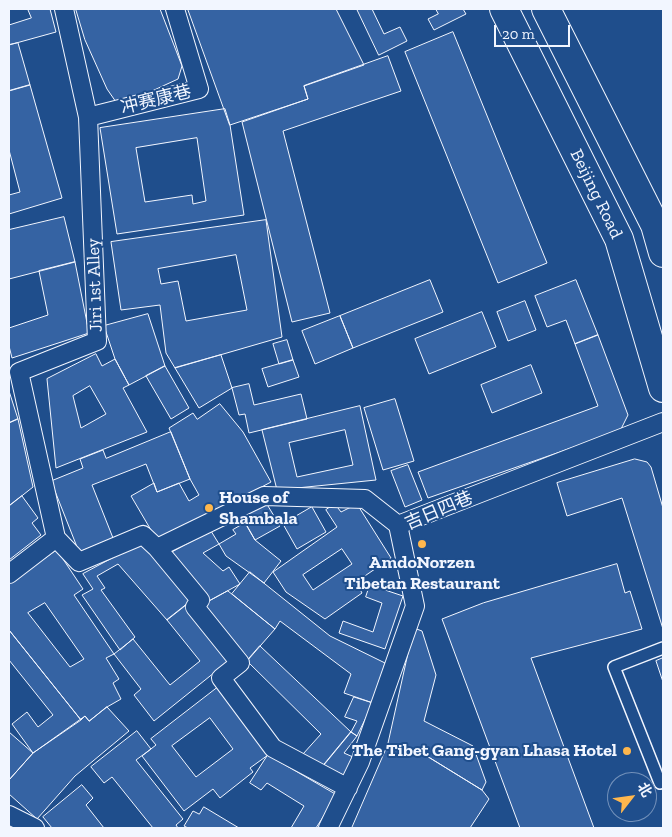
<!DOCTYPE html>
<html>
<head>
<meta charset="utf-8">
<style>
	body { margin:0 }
	#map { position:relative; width:672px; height:837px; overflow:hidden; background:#1f4e8c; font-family:"Zilla Slab","Noto Sans SC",serif }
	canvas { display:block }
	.frame { position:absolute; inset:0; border:10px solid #f2f6ff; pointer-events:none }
	.north { position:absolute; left:607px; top:772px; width:50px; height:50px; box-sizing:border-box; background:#1f4e8c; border:1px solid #7391ba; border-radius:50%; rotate:60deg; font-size:14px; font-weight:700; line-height:20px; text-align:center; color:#f2f6ff }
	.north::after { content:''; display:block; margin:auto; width:18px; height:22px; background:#ffb74d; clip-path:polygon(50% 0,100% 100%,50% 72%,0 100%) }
	.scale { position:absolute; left:494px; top:25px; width:76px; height:22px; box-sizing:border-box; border:2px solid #f2f6ff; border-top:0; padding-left:6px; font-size:15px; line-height:18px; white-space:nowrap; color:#f2f6ff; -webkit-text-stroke:4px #1f4e8c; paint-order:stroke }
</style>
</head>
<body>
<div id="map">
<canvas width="672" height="837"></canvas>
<div class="frame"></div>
<div class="north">北</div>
<div class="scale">20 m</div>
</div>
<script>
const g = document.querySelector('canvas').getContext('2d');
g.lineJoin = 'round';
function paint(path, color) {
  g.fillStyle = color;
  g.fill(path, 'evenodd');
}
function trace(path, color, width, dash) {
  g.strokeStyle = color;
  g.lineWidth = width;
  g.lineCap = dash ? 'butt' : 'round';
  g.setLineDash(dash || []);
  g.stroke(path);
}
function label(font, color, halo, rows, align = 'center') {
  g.font = font + ' "Zilla Slab","Noto Sans SC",serif';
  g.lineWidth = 4;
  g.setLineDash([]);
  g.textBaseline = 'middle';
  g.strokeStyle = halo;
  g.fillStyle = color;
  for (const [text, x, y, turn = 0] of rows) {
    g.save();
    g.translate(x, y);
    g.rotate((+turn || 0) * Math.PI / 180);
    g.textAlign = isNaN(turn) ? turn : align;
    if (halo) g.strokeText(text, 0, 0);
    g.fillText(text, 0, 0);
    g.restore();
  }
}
const building = new Path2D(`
	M28 9H50L56 32 9 45V25L31 18Z
	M76 9H160L182 66 178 79 126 103 116 102 107 89 85 40Z
	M188 9H336L364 65 304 86 308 99 230 125Z
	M357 9H372L384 34 400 27 407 41 379 55Z
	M436 9H463L466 14 434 30 428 19 438 14Z
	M453 32 547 263 498 283 405 52Z
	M18 43 30 85 9 91V45Z
	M388 56 401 91 283 131 330 313 292 322 242 122 308 99 304 86Z
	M30 85 62 198 9 214V195L20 192 9 150V91Z
	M225 109 230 125 244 215 117 234 100 128ZM197 138 206 201 193 204 192 195 145 202 136 148Z
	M64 217 75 262 9 279V230Z
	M266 220 282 337 175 368 166 353 160 305 121 310 111 242ZM236 255 247 310 186 321 178 281 161 284 158 269Z
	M75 262 89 333 12 358 9 346V328L48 315 39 271Z
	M430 280 443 312 353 348 340 316Z
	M576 280 598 335 575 344 566 320 547 327 535 296Z
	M525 301 536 330 508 341 497 312Z
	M482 312 496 347 429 374 415 339Z
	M148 314 165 366 129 385 115 359 104 326Z
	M340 316 353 348 315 364 302 331Z
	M598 335 628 415 620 431 428 498 418 472 598 406 575 344Z
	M287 340 293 360 279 364 273 344Z
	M96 354 102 366 115 359 129 385 123 388 147 432 56 468 47 379ZM90 386 106 414 81 428 73 396Z
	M221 355 232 388 199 408 175 368Z
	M293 360 299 377 268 387 262 369Z
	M531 365 542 393 492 413 481 385Z
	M165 366 189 408 171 419 146 376Z
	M249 384 254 405 301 394 307 419 249 433 245 414 239 415 232 388Z
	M9 391 18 419 9 423Z
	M395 399 414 461 383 470 364 408Z
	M220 404 243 432 271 482 158 542 131 496 154 483 157 492 179 483 189 501 199 495 190 479 169 428 193 413 197 419Z
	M360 406 376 480 277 490 262 430ZM345 430 353 465 297 477 289 443Z
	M18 419 33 487 9 506V423Z
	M171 432 190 479 157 492 146 464 92 485 113 538 79 552 51 481 83 468 80 459 103 450 106 458Z
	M635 459 647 462 651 467 663 508V629L622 498 567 516 557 483Z
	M408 465 422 500 405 507 391 471Z
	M22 496 38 518 32 523 41 535 9 560V506Z
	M265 501 280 526 255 540 241 515Z
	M335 504 341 512 357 504 391 558 356 582 362 593 325 619 286 592 273 572 337 527 326 510ZM342 549 352 564 313 590 303 575Z
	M312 507 326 532 297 549 283 524Z
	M245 523 255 540 281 561 264 583 226 556 219 544 236 534 233 530Z
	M211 531 219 544 203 553 223 571 229 567 240 584 209 601 169 554Z
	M141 543 190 599 186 605 167 620 118 564 97 576 105 588 101 590 135 637 120 650 82 595 93 589 83 574Z
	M57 550 83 589 74 595 114 654 106 658 119 679 113 683 121 699 107 707 89 721 85 716 81 720 9 630V584ZM45 603 84 659 70 667 28 613Z
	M617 564 625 593 630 591 642 629 531 658 594 828H520L442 619 483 603Z
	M250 572 330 636 385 663 373 703 344 693 351 674 280 621 275 629 232 594Z
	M370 585 403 596 385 649 339 633 343 621 373 632 382 603 366 597Z
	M228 591 275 629 247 661 201 611 209 601Z
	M186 605 230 660 154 721 134 695 141 689 114 654 133 639 170 685 200 661 167 620Z
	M414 628 422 631 436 675 424 721 473 746 486 782 482 790 417 750 388 745Z
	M9 630 81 720 33 753 12 724 27 712 38 727 53 715 9 660Z
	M260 646 351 732 323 766 303 754 321 734 247 661Z
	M663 658V682L656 661Z
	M217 688 268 755 250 768 253 772 220 798 213 789 184 811 142 756 156 745 151 739ZM210 718 233 749 196 777 172 746Z
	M354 697 373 703 357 736 351 732 357 721 345 717Z
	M107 707 129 731 75 776 37 819 9 794V780L33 753 85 716 89 721Z
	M137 731 151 749 136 760 183 819 176 825 178 828H153L112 777 104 783 91 767Z
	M9 732 33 753 9 780Z
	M351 732 357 736 344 753 353 757 346 776 323 766Z
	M388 745 417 750 482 790 489 799 470 828H352Z
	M268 755 337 795 316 828H291L304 806 267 783 261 790 250 783Z
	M82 785 93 798 86 805 104 828H52L43 817Z
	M204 807 239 828H188L184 826 193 811 199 814Z`);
paint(building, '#3563a3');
trace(building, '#f2f6ff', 1);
const service = new Path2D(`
	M660 783 614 667 663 648`);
const pedestrian = new Path2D(`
	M88 117 199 89 175 9
	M56 538 79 562 143 535 157 548 264 496 365 499 398 525
	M157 548 200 600 195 607 240 663 221 678 273 748 348 788
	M9 574 56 538 19 372 97 341 88 117 64 9
	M9 815 35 828
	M328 828 360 762 415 606 398 525 663 422`);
const secondary = new Path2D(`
	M504 9 619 239 663 388
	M546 9 655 225 663 253`);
trace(service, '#f2f6ff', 14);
trace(pedestrian, '#f2f6ff', 20);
trace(secondary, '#f2f6ff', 30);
trace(service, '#1f4e8c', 11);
trace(pedestrian, '#1f4e8c', 18);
trace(secondary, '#1f4e8c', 28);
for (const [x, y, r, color] of [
	[209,508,5,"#ffb74d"],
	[422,544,5,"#ffb74d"],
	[627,751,5,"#ffb74d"]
]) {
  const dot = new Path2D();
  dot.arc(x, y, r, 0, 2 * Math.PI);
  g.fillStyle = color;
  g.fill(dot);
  trace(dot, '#1f4e8c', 2);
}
label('18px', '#f2f6ff', '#1f4e8c', [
	["冲赛康巷",156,100,-14],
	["Beijing Road",596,194,64],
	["Jiri 1st Alley",95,285,-92],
	["吉日四巷",439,511,-23]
]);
label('bold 18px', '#f2f6ff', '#1f4e8c', [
	["House of",219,498],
	["Shambala",219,519],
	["AmdoNorzen",422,563,"center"],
	["Tibetan Restaurant",422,584,"center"],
	["The Tibet Gang-gyan Lhasa Hotel",617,751,"right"]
], 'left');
</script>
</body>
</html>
